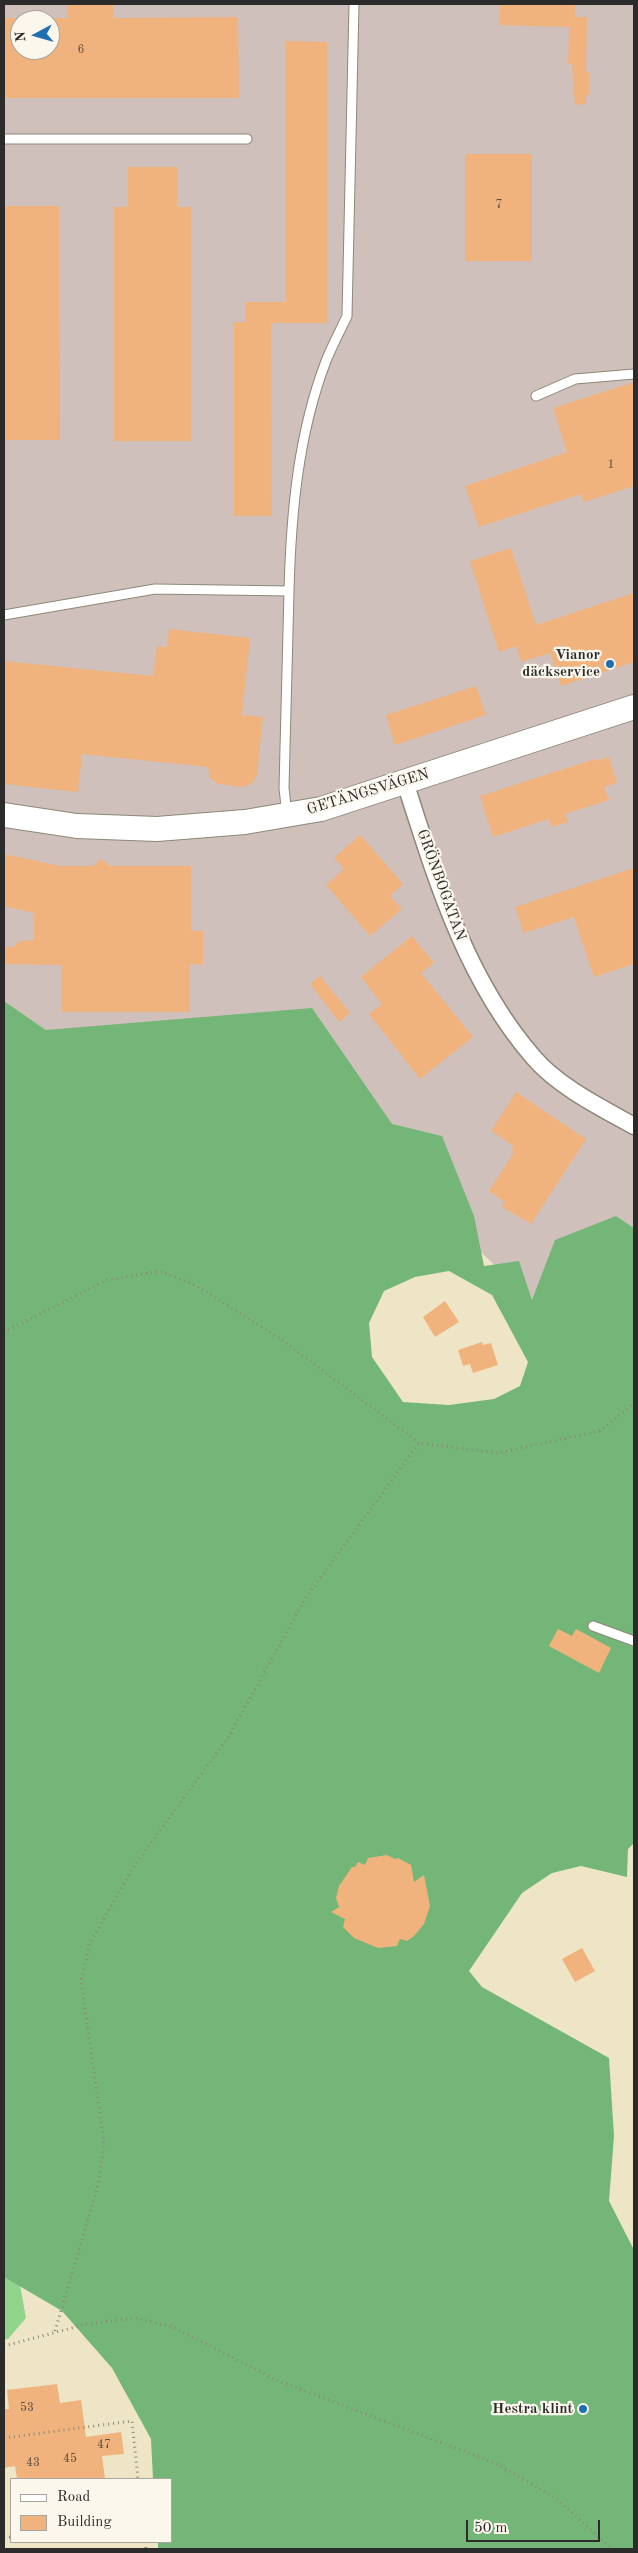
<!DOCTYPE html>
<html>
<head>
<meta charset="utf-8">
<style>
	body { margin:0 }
	#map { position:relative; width:638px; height:2553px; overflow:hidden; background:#eee5c6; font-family:"Old Standard TT",serif }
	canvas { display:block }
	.frame { position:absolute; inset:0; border:5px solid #2b2b2b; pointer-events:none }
	.legend { position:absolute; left:10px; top:2478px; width:162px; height:65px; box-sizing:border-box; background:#fbf7ec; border:1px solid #a8a59f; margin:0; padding:6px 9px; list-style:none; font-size:15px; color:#2b2b2b }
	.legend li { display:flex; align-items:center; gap:10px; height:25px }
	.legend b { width:25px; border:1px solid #a8a59f }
	.north { position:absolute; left:10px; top:10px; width:50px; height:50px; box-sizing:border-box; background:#fbf7ec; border:1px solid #a8a59f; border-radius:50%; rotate:264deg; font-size:14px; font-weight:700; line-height:20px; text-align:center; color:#2b2b2b }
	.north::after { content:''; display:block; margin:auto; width:18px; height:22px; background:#1f6fb2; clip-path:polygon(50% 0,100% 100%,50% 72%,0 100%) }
	.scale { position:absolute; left:466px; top:2520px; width:134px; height:22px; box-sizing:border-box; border:2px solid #2b2b2b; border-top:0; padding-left:6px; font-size:15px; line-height:18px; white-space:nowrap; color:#2b2b2b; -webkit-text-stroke:4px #fbf7ec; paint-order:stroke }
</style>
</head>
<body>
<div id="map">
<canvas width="638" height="2553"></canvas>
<div class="frame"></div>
<ul class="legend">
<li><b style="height:6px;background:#fff"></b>Road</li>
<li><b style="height:14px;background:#f0b37d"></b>Building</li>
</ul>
<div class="north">N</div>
<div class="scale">50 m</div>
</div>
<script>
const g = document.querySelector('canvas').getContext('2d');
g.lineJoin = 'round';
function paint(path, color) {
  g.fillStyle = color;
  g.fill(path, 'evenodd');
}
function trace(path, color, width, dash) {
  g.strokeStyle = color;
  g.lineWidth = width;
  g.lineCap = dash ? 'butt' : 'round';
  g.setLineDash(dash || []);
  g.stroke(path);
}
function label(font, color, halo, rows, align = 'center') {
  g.font = font + ' "Old Standard TT",serif';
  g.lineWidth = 4.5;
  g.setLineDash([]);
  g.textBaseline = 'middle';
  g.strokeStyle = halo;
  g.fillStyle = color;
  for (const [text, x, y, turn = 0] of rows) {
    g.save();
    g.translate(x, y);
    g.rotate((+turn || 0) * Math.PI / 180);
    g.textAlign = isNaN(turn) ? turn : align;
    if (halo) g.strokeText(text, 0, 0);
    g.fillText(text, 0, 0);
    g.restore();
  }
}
paint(new Path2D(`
	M4 4H634V1228L616 1216 532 1301 408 1182 46 1030 4 1001ZM20 20H50V50H20Z`), '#d0c0bc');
paint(new Path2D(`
	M4 2277 20 2285 26 2318 8 2339 4 2340Z`), '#91d48c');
paint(new Path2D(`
	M4 1001 46 1030 312 1008 392 1124 442 1136 474 1216 484 1266 519 1261 532 1300 555 1240 616 1216 634 1228V1843L628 1849 627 1877 581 1866 552 1873 522 1893 469 1971 482 1987 609 2058 614 2136 609 2201 634 2250V2549H158V2542H171V2479H153L151 2439 112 2368 62 2311 4 2277ZM449 1271 492 1295 528 1362 520 1386 494 1399 449 1405 403 1402 372 1357 369 1323 384 1291 415 1277Z`), '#74b678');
paint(new Path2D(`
	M67 4H113V18L238 17 239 98H4V18H20V50H50V18H67Z
	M500 4H575V17H587L586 72H589V95H586V104L575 105 572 64H568L569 27 499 25Z
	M286 41 327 42V323H271L272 516H234V322H246V302H286Z
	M465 154H532V261H465Z
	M128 167H177V207H191V441H114V207H128Z
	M4 206H59L60 440H4Z
	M634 382V486L584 502 581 494 479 527 465 486 567 452 553 408Z
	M511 548 536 625 634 593V662L561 686 550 653 521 662 516 646 499 652 470 561Z
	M169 629 250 638 242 715 263 717 257 775 253 782 244 787 218 784 210 778 208 767 82 754 78 792 4 784V661L153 676 157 646 167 647Z
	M476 686 486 715 395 745 386 715Z
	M609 757 617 783 604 787 609 800 565 814 568 822 551 827 549 819 493 837 480 796 595 759 596 761Z
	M360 835 403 884 390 896 402 909 370 936 326 885 344 869 334 858Z
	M4 854 60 866H93L101 859 110 866H191V931H203V965L190 964V1012H61V965L4 964V947H13L20 941 34 940V913L4 906Z
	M634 868V964L594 977 574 917 524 933 515 907Z
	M412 936 434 963 421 973 473 1037 420 1079 369 1014 382 1004 361 977Z
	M320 976 350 1013 339 1022 310 984Z
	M516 1092 586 1139 531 1224 502 1207 505 1202 489 1191 514 1152 511 1150 514 1146 491 1131Z
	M445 1301 459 1322 435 1337 423 1317Z
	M482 1342 483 1345 491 1343 498 1365 473 1373 470 1364 463 1366 458 1350Z
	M558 1629 572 1636 576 1629 611 1648 599 1673 549 1646Z
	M387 1855 395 1859 398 1858 411 1865 414 1882 424 1875 430 1906 424 1924 414 1936 407 1941 400 1939 397 1946 378 1948 354 1938 343 1927 345 1919 331 1912 339 1907 336 1898 339 1886 352 1867H355L358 1862 365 1865 368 1858Z
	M582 1948 595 1971 575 1982 562 1959Z
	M57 2384 60 2403 81 2400 86 2437 121 2432 124 2454 102 2456 105 2479H17L15 2466 4 2468V2409H9L7 2390Z`), '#f0b37d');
const lane = new Path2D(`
	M4 139H247
	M536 396 575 379 634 374
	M289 591C291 514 298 434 326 361 332 346 340 331 347 316L354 4
	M4 615 155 589 289 591 284 788 287 815
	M593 1626 634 1641`);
const street = new Path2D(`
	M405 782C436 879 466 980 534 1058 559 1087 602 1108 634 1126`);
const secondary = new Path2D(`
	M4 815 77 826 157 829 245 822 321 809 634 707`);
trace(lane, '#8c8878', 11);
trace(street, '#8c8878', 19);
trace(secondary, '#8c8878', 26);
trace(new Path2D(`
	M4 1332 107 1280 160 1271 195 1285 279 1338 419 1443
	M55 2331 99 2182 104 2141 81 1981 90 1943 132 1869 229 1736 305 1599 419 1443 498 1453 600 1431 634 1403
	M4 2346 87 2324 136 2318 173 2327 276 2380 495 2463 557 2499 612 2549
	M4 2438 132 2421 138 2479
	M4 2538 11 2537
	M145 2542 146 2549`), '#8c8878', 3, [1, 4]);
trace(lane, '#fff', 9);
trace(street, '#fff', 16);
trace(secondary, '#fff', 24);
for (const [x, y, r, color] of [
	[610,664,5,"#1f6fb2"],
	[583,2409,5,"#1f6fb2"]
]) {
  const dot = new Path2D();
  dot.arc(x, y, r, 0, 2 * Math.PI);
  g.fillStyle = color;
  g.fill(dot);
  trace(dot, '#fbf7ec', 2);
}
label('12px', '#5c4d40', null, [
	["6",81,50],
	["7",499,205],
	["1",611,465],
	["53",27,2408],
	["47",104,2445],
	["45",70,2459],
	["43",33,2463]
]);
label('bold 15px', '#2b2b2b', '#fbf7ec', [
	["Vianor",600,655],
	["däckservice",600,672],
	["Hestra klint",573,2409]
], 'right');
label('15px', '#2b2b2b', '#fbf7ec', [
	["GETÄNGSVÄGEN",368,792,-17],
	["GRÖNBOGATAN",441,885,70]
]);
</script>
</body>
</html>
